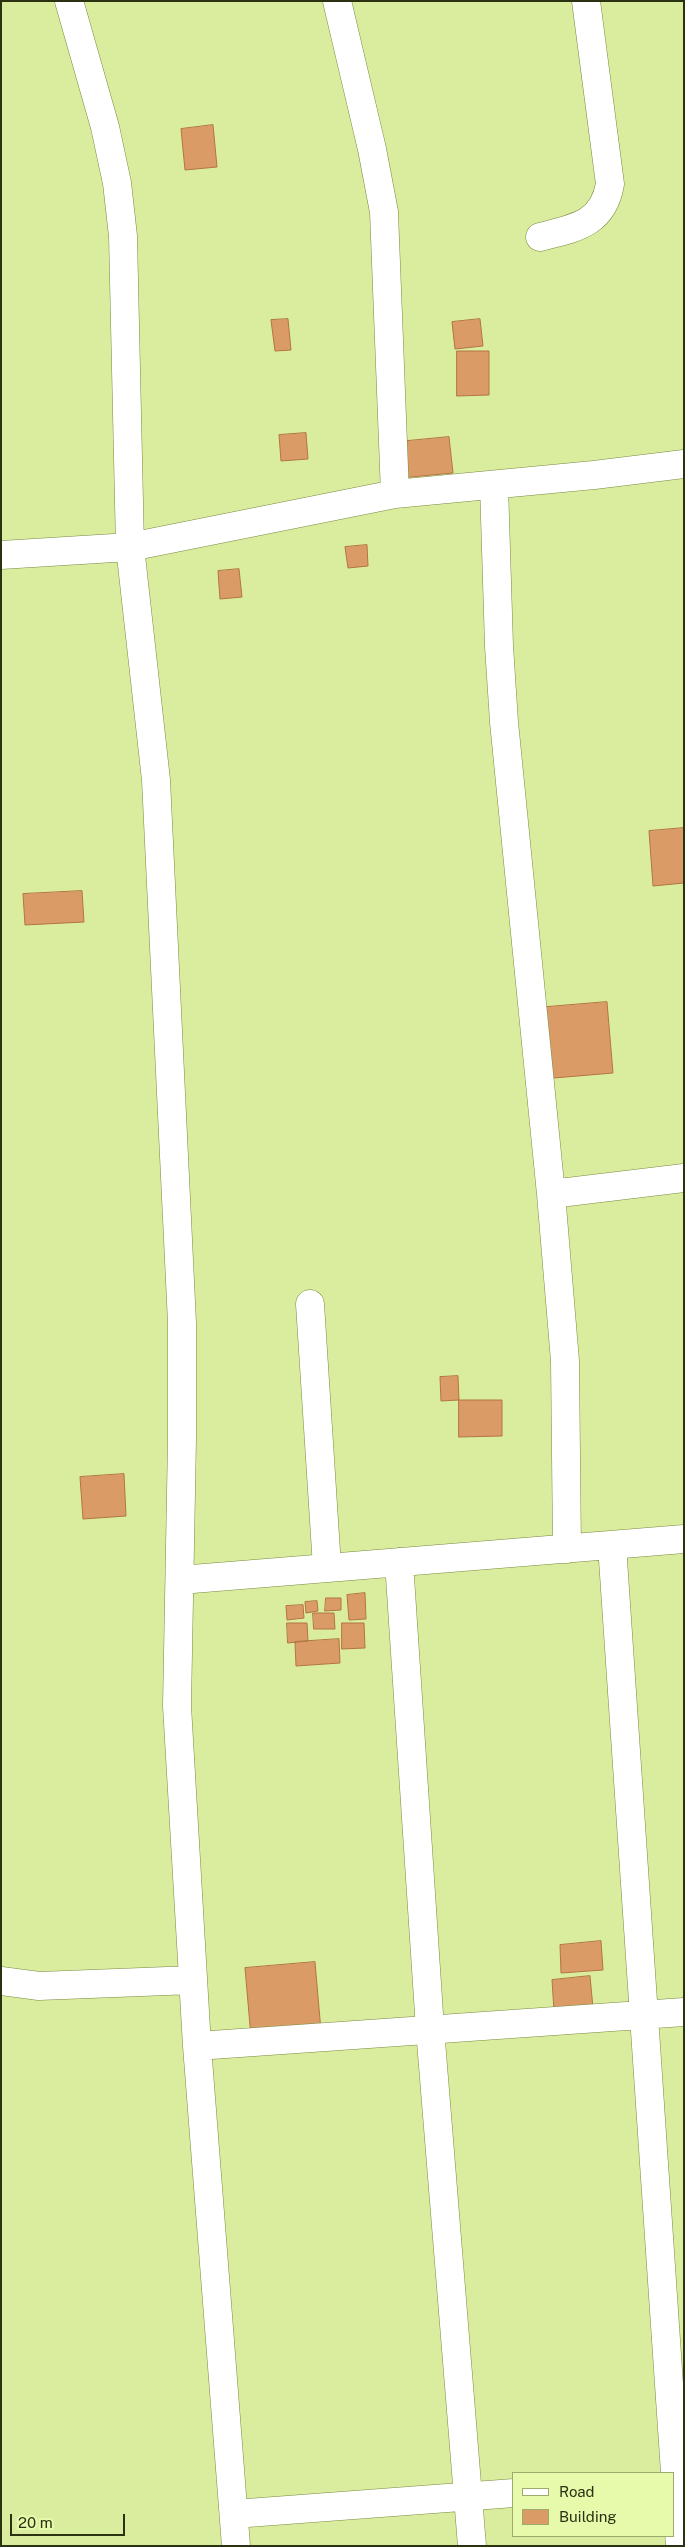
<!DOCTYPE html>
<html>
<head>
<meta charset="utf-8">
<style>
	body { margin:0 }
	#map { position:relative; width:685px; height:2547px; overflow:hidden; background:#daed9f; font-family:"Public Sans",sans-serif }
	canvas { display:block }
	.frame { position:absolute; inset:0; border:2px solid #2b3212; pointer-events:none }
	.legend { position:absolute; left:512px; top:2472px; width:162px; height:65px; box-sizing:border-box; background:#e7faac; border:1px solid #9caa6e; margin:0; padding:6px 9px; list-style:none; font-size:15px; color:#2b3212 }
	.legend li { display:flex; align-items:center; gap:10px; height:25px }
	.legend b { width:25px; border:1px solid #9caa6e }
	.scale { position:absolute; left:10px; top:2514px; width:115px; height:22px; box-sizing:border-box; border:2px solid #2b3212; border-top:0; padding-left:6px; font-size:15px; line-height:18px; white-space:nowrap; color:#2b3212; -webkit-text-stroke:4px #e7faac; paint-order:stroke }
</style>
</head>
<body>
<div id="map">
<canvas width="685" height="2547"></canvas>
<div class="frame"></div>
<ul class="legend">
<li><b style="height:6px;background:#fff"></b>Road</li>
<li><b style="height:14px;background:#da9b67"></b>Building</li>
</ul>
<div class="scale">20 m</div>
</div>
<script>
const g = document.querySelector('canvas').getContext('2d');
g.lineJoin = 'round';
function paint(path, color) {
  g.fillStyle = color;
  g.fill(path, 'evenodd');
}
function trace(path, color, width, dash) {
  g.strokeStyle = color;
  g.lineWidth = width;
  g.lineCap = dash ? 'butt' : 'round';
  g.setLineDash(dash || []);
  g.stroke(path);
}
const building = new Path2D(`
	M213 125 217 167 185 170 181 129Z
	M288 319 291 350 275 351 271 320Z
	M480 319 483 346 455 349 452 322Z
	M457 351H489V395L457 396Z
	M306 433 308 459 281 461 279 435Z
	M449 437 453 473 400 478 397 442Z
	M367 545 368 566 348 568 345 547Z
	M239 569 242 597 220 599 218 571Z
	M684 828V883L653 886 649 831Z
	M82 891 84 922 25 925 23 894Z
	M607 1002 613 1073 542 1079 535 1008Z
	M458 1376 459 1400 441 1401 440 1377Z
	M459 1400H502V1436L459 1437Z
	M124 1474 126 1516 83 1519 80 1477Z
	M365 1593 366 1619 349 1620 347 1595Z
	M326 1598H341V1610L325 1611Z
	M317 1601 318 1611 306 1613 305 1602Z
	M303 1605 304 1618 287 1620 286 1606Z
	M313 1613H334L335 1629H314Z
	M287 1623H307L308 1641 288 1643Z
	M342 1623H364L365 1648 342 1649Z
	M339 1639 340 1663 296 1666 295 1642Z
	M601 1941 603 1970 561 1973 560 1945Z
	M315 1962 321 2031 251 2037 245 1968Z
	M590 1976 593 2008 554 2011 552 1980Z`);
paint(building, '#da9b67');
trace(building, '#b27542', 1);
const minor = new Path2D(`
	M69 1 105 127 117 183 123 236 130 547 156 780 182 1323V1439L177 1706 197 2046 236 2546
	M337 1 372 149 384 212 395 494
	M540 237C574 228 603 225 610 184L586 1
	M494 485 499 646 504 722 551 1194 565 1361 567 1549
	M1 555 130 547 395 494 594 475 684 464
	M551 1194 684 1178
	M310 1304 327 1567
	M612 1545 680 2546
	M399 1562 430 2029 472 2546
	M180 1580 684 1539
	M1 1981 39 1986 193 1980
	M197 2046 684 2012
	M234 2514 514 2493`);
trace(minor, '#79893f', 29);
trace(minor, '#fff', 28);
</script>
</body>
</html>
